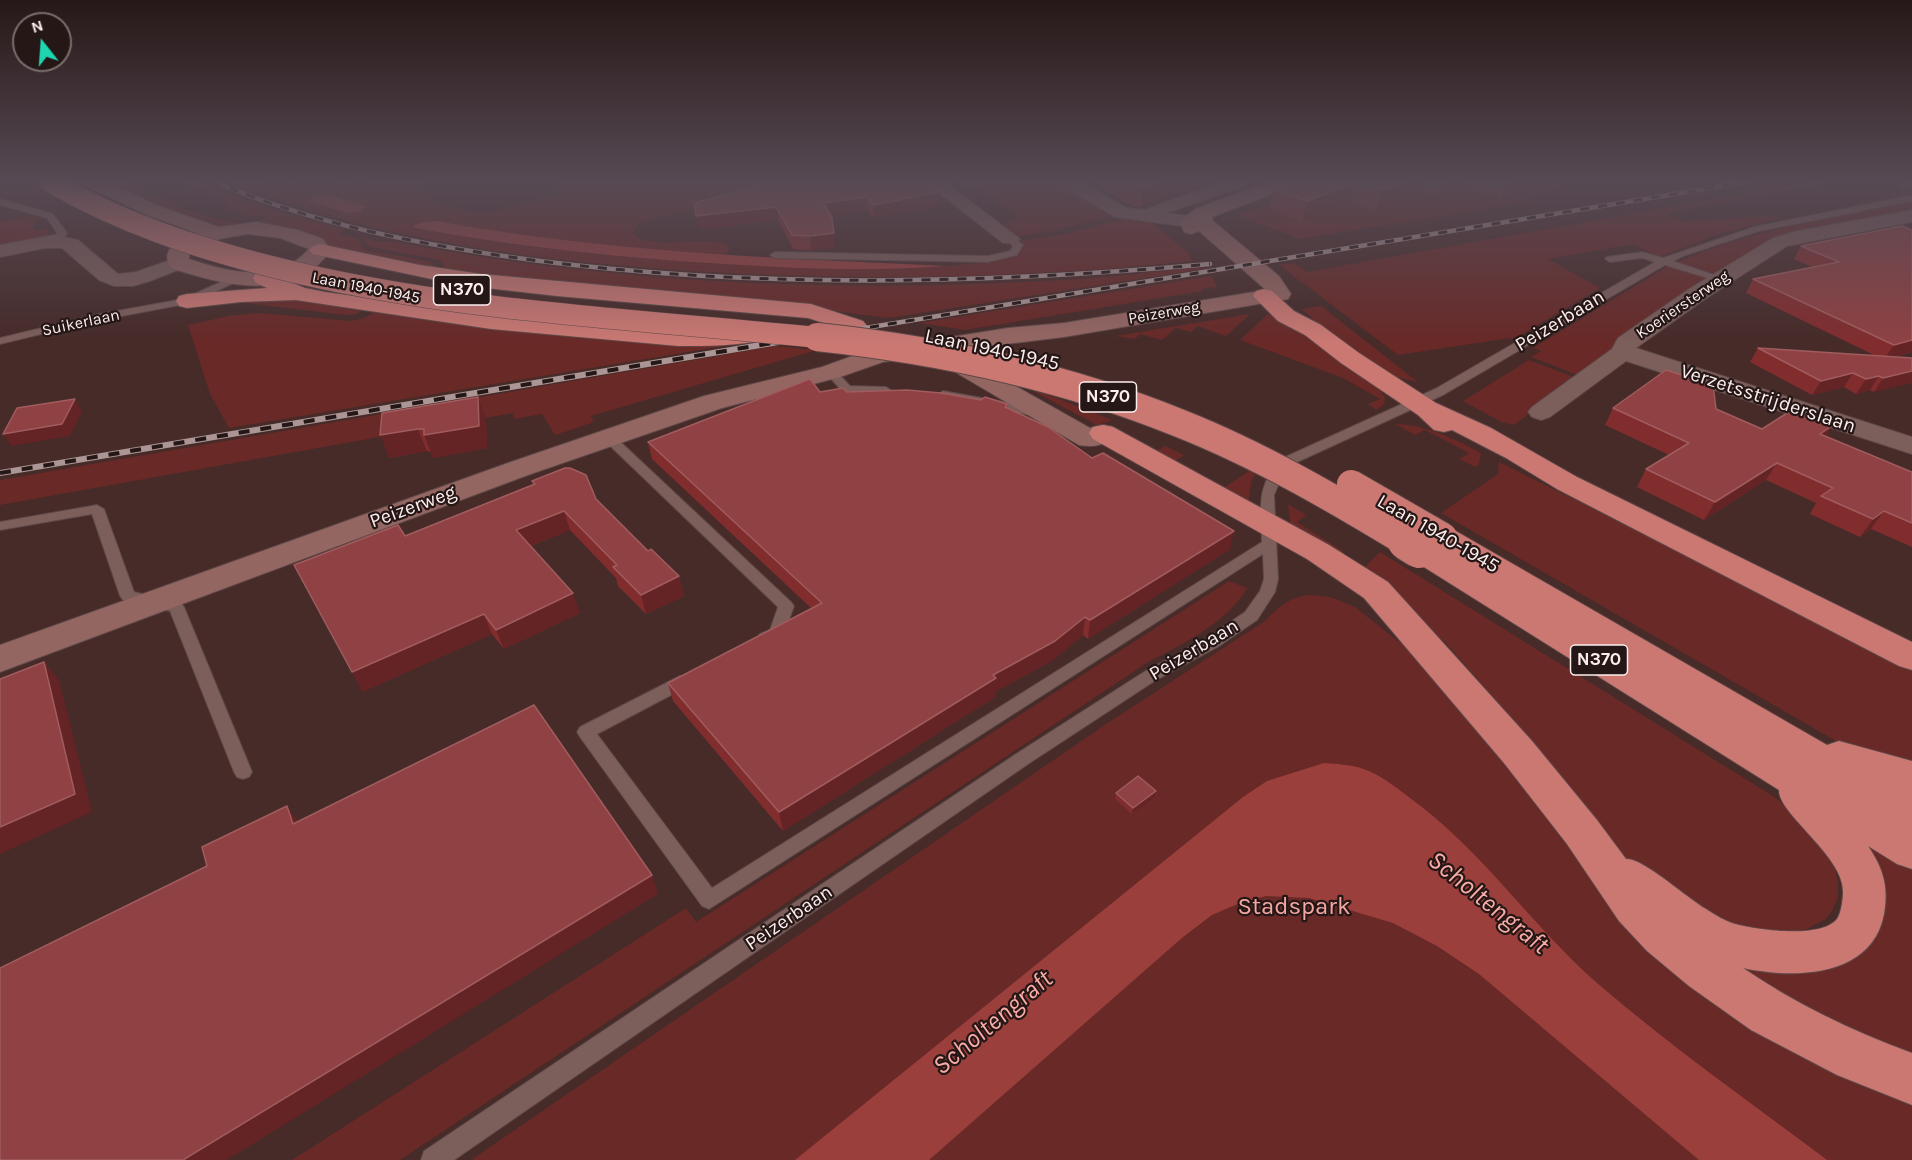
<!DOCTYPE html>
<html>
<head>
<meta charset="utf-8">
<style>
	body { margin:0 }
	#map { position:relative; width:1912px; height:1160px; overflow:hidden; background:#462b29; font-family:Karla,sans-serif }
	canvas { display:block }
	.north { position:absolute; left:12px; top:12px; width:60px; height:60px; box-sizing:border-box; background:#241716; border:2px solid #7b6d6c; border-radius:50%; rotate:343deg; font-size:16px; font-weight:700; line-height:24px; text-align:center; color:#fdeeed }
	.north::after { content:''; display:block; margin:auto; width:21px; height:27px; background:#1ed5b0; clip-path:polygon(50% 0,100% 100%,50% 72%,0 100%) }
</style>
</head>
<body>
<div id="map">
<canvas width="1912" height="1160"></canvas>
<div class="north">N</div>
</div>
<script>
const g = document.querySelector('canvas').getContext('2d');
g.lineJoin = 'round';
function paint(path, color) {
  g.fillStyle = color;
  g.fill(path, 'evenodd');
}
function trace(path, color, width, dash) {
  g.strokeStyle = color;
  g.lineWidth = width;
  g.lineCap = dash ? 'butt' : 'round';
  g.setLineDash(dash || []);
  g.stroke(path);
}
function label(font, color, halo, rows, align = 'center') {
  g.font = font + ' Karla,sans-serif';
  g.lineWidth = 4.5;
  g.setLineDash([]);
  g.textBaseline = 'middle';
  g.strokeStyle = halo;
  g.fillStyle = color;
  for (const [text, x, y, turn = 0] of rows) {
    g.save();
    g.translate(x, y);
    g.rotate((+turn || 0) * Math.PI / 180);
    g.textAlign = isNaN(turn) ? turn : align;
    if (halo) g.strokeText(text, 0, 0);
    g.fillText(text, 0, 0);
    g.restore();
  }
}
paint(new Path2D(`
	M104 181H129L139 190 179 206 181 209C209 215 244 233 269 216H251L230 209C220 193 195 187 178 181H197L273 210 342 229 343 231 338 234 358 239 362 248 366 250 432 262 435 267 434 269 328 247 326 243 224 229 180 215Z
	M227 181C236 181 247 179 256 181 271 184 276 194 292 181L313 188 348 181 352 187 380 181H422L418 189 435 204 484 214 565 193 552 181H757L789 185 653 219 639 223 633 231 635 236C663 250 696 236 726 244L729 250 723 256 544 239 429 221 413 226 415 228C527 249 641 260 755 266 842 270 932 274 1018 256L1024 246 1018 241 1064 234 1121 219 1145 221 1152 223 1188 253 1192 261C1031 278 868 281 707 272 545 262 378 242 227 181Z
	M954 181H1054L1099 209 1114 215 1053 231 1013 237 998 226 1017 219 1018 215 976 187 962 186Z
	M1329 181H1459L1504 200 1527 198 1533 201 1300 239 1237 216Z
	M1816 181H1847L1805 186 1666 213 1682 221 1775 216 1780 218 1713 236 1659 257 1633 244 1548 259 1600 288 1514 339 1510 338 1398 355 1279 265 1294 263 1307 272Z
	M1912 202V211L1771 240 1718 273 1703 272 1675 263C1751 230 1831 217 1912 202Z
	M32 215 40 218 36 220 34 228 36 231 49 228 48 236 0 247V222Z
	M360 235 378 242 389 241C612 284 839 293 1065 280 1111 277 1156 272 1201 267L1204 269 888 318 787 305 440 270 444 267 440 260 370 247Z
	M1670 265 1708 278 1613 345 1614 350 1580 376 1531 357 1541 351 1533 348Z
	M1211 276 1217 287 1202 289 1203 291 965 330 919 323Z
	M247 298H293L366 308 356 314 345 315 237 302Z
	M1321 306 1418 382 1391 376 1329 334 1302 309Z
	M380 310 730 345 229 428 210 394 188 325 228 316 259 313 350 321 362 319Z
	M1250 314 1226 336 1198 326 1191 332 1176 328 1162 340 1140 334 1135 339 1116 336Z
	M1268 314 1291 324 1379 388 1385 398 1384 404 1376 410 1368 404 1380 399 1343 378 1240 340Z
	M775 346 817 350 591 416 594 422 555 435 542 414 514 419 513 413 0 505V480Z
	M1529 360 1576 378 1514 425 1501 422 1463 401Z
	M1033 391 1044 393 1112 420 1097 425Z
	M1395 424C1428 425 1452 438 1481 453L1479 464 1475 467 1459 459 1469 453 1425 430 1415 435Z
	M1165 446 1184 455 1175 461 1225 487 1261 463 1251 482 1248 509 1150 454Z
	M1499 462 1912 668V764L1854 749 1836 741 1441 513 1498 474Z
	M1288 504 1306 515 1297 522 1343 551 1336 558 1291 527Z
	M1380 552 1773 796 1790 809 1827 853 1835 868 1838 883V897L1833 909 1826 919 1799 933 1740 930 1657 890 1606 841 1494 698 1446 643 1360 572Z
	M1229 581 1247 588C1226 625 1181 644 1145 664L400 1160H292L686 908 696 922Z
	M1312 595 1330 597 1355 607 1403 645 1439 682 1583 862 1912 1090V1160H471L1106 724 1265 621C1280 606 1290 596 1312 595Z
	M1837 823 1912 867V1066L1837 1038 1678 931 1829 967 1855 959 1871 939Z`), '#682927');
paint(new Path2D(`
	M327 195 366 206 361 212 348 213 308 201 314 196Z
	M437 221C605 252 775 258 946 266 857 273 766 267 677 261 589 254 501 244 415 228L413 226 423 222Z
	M1324 763C1339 764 1355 765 1369 771 1383 777 1398 789 1410 798 1482 850 1531 925 1597 983 1670 1046 1750 1102 1827 1160H1699L1479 974 1437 946 1393 923 1309 898 1266 896 1240 903 1212 915 1183 937 929 1160H795L1243 797 1267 781Z`), '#9b3f3d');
const lane = new Path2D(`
	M1912 181V186L1902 188 1898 185Z
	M1912 195V201L1759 231 1683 256 1673 261 1726 279 1721 282 1665 265 1443 395 1293 464 1282 476 1274 495 1278 579 1275 592 1257 620 1219 646 1156 680 1028 764 454 1160H421L424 1151 1016 754 1144 672 1207 638 1245 612 1260 591 1264 579 1263 554 709 909 702 906 580 737 577 732 580 727 680 676H692L694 680 692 684 597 734 712 888 1262 542C1261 507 1255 485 1283 458L1435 389 1655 262 1642 258 1610 262 1605 259 1607 257 1642 252 1663 258 1754 227Z
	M0 199 53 214 67 233 61 243 58 244 53 241 57 233 47 218 0 205Z
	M1007 237H1013L1023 245 1017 255 988 262 775 258 770 255 775 252 988 256 1010 251 1013 246 1007 241Z
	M234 276 239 279 238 281 191 303 95 321 0 344V338L95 315 183 299Z
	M831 369 835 370 850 386 886 387 892 391 886 395 843 392 825 372Z
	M943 391 1043 409 1049 413 1043 417 1030 415 939 398 937 395Z
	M608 433 612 434 791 602 794 606 783 637 766 644 760 642 758 638 760 634 770 630 778 607 604 440 602 437Z
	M97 505 104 509 134 592 181 603 184 607 252 772 249 777 243 779 237 777 234 772 170 611 123 600 120 596 92 514 0 530V522Z`);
const street = new Path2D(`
	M924 181H944L1020 239 1017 243H1003Z
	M1057 181H1079L1127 208 1144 210 1223 181H1249L1246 185 1167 213 1211 219 1214 223 1211 227 1204 229 1115 217 1060 185Z
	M1912 210V222L1787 246 1705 299 1636 348 1912 437V454L1626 361 1550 417 1541 420 1532 417 1528 412 1532 407 1612 349 1618 338 1689 289 1773 238 1797 231Z
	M54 235 78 240 118 274 136 272 179 257 186 259 189 263 186 267 150 281 133 286H114L99 280 62 248H45L0 257V245Z`);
const secondary = new Path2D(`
	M82 181H106L161 207 219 227 257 222 298 230 323 239 331 250C293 304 222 285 171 268 158 248 182 238 197 233L147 215 84 185ZM248 234 280 238 309 249C277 285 228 272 189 259V253C207 240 227 237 248 234Z
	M1272 181H1298L1296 185 1212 217 1213 221 1279 276 1291 294 1288 299 1064 337 957 350 973 362 1090 428 1103 425 1113 427 1117 433C1109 445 1093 448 1079 445L955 372 939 356 941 353 883 362 840 377 722 408 528 475 0 672V645L508 463 704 396 822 367 869 350 1008 328 1064 323 1266 290 1199 231 1191 234 1184 232 1180 221 1195 209Z`);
const highway = new Path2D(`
	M320 244 420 265 481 274 811 304 863 321 867 326 863 331 855 333 808 318 557 296 460 285 313 254 309 250 313 246Z
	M264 271 305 288 325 292 491 315 678 332H709L760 327 769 329 772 334 769 339C739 346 708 346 678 346L491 329 296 300 241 302 187 308 179 306 176 301 179 296 187 294 267 288 256 283 253 278 256 273Z
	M1264 289 1272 291 1294 311 1321 325 1359 353 1436 403 1491 428 1577 477 1912 642V670L1899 666 1557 489 1506 458 1452 430 1444 432 1434 430 1418 415 1341 363 1305 335 1278 321 1253 296 1256 291Z
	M1103 425 1113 427 1329 545 1388 582 1532 741 1597 820 1626 859C1642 857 1688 899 1706 909 1715 915 1725 921 1735 924 1757 930 1821 939 1837 919 1841 913 1843 900 1843 892 1844 856 1778 814 1779 790L1408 557 1403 550 1408 543 1419 540 1432 544 1427 537 1432 530 1443 527 1454 530 1827 745 1839 741 1912 761V869L1897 864 1868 846C1883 868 1889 887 1884 914 1872 978 1794 979 1743 968 1796 1004 1852 1031 1912 1053V1105L1837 1075 1751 1030 1689 986 1647 951 1619 921 1567 844 1504 763 1364 598 1307 559 1093 439 1089 433 1093 427Z`);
trace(lane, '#5d4847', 2);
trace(street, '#5d4847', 2);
trace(secondary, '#5d4847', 2);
trace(highway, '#5d4847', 2);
paint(lane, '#7c5e5b');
paint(street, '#7c5e5b');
paint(secondary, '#946662');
paint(highway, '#cb7873');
const railFar1 = new Path2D(`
	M213 181C315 225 422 245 532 260 757 289 984 284 1210 264
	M799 339 1753 181`);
const rail = new Path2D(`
	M0 473 808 337`);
trace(railFar1, '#ab9695', 4.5);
trace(rail, '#ab9695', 6);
trace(railFar1, '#241716', 3, [9]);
trace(rail, '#241716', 4, [11]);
const highwayBridgeFar2 = new Path2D(`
	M49 181C119 222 194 247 273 267 456 313 644 319 831 339`);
const highwayBridgeFar1 = new Path2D(`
	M817 337C940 350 1063 376 1179 423 1260 455 1335 499 1409 544
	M1351 484 1443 537`);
const highwayBridge = new Path2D(`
	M1406 542 1419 550`);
trace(highwayBridgeFar2, '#5d4847', 22, []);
trace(highwayBridgeFar1, '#5d4847', 30, []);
trace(highwayBridge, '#5d4847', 38, []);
trace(highwayBridgeFar2, '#cb7873', 21);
trace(highwayBridgeFar1, '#cb7873', 28);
trace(highwayBridge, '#cb7873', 36);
paint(new Path2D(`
	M1089 181H1215L1141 207 1132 206Z
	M1295 181H1561L1558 189 1501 199 1465 185 1436 197 1423 192 1376 211 1351 202 1302 222 1269 210 1273 189Z
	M940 192V206L874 219 868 211 831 216 835 247 811 250 793 249 778 220 699 230 694 203Z
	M1912 230V352L1894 357 1912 358 1874 392 1870 390 1856 394 1844 387 1812 395 1750 362 1758 348 1876 356 1746 293 1753 279 1812 267 1794 259 1801 246Z
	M820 392H847L1007 404V408L1092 458 1230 549 1088 639 1083 635 1053 660 995 692V697L783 831 673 701 668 683 811 608 652 459 648 442Z
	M1613 408 1716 409 1762 429 1832 426 1826 436 1912 472V547L1871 529 1860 537 1810 514 1816 503 1766 480 1704 520 1637 487 1646 469 1669 455 1605 425Z
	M382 413 486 419 487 448 433 458 431 452 427 451 389 458Z
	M532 481 596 499 648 551 679 576 684 596 646 614 618 586 616 578 570 530 531 546 580 613 504 649 492 634 362 692 405 536 533 484Z
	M1156 791 1155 797 1132 814 1115 799 1116 793Z`), '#812d2e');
paint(new Path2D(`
	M432 181H448L433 184Z
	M1160 181H1215L1141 207 1143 187Z
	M1406 181H1426L1423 192 1376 211 1382 190Z
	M1441 181H1467L1465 185 1436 197Z
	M1507 181H1561L1558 189 1501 199Z
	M1356 182 1351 202 1302 222 1307 201Z
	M940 192V206L874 219 873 205Z
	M867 197 868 211 824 217 823 203Z
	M776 207 778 220 699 230 696 216Z
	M834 233 835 247 811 250 810 236Z
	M1912 340V352L1884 359 1894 345Z
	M1912 371V383L1874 392 1883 378Z
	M1853 373 1844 387 1812 395 1821 381Z
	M1879 376 1870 390 1856 394 1866 379Z
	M478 397 486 419 487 448 433 458 424 435Z
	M75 399 82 411 70 436 11 446 3 434Z
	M1832 426 1821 444 1820 434Z
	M418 429 427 451 389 458 380 435Z
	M1777 463 1766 480 1704 520 1715 502Z
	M564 511 570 530 523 549 516 530Z
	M1884 511 1871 529 1860 537 1873 519Z
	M1234 531 1230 549 1088 639 1090 620Z
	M679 576 684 596 646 614 641 595Z
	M573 593 580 613 504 649 496 630Z
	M484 614 492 634 362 692 352 672Z
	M1085 617 1083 635 1053 660 995 692V697L783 831 779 812Z
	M44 662 59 680 92 812 0 854V827Z
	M1156 791 1155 797 1132 814 1133 808Z
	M287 806 300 824H293Z
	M652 875 658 894 227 1160H183Z`), '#642324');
const building = new Path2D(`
	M757 181H925L940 192 873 205 867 197 823 203 832 218 834 233 810 236 792 235 776 207 696 216 694 203 752 188Z
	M1126 181H1160L1143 187 1134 186Z
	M1295 181H1406L1382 190 1356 182 1307 201 1273 189Z
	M1902 226 1912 230V340L1894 345 1753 279 1839 262 1801 246Z
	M1758 348 1912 358V371L1883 378 1879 376 1866 379 1853 373 1821 381Z
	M1666 370 1713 385 1716 409 1762 429 1792 410 1832 426 1820 434 1912 472V523L1884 511 1873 519 1821 496 1833 488 1777 463 1715 502 1646 469 1689 443 1613 408Z
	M810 379 820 392 843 388 847 392 907 390 941 393 981 400 985 397 1007 404 1005 407 1048 427 1092 458 1103 453 1234 531 1090 620 1085 617 1055 641 993 675 996 678 779 812 668 683 822 603 648 442Z
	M478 397 479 426 424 435V429H418L380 435 382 413Z
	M75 399 62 424 3 434 17 408Z
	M565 468H570L586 475 596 499 648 551 651 549 679 576 641 595 613 567 617 565 564 511 516 530 573 593 496 630 484 614 352 672 294 565 398 525 405 536 535 484 532 481Z
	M44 662 75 794 0 827V679Z
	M534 705 652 875 183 1160H0V968L207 866 202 847 287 806 293 824Z
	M1138 776 1156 791 1133 808 1116 793Z`);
paint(building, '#8f4143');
trace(building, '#a05c5e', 1.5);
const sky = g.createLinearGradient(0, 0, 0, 343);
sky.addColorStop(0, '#261817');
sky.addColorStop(0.53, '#574a54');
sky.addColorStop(1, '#574a5400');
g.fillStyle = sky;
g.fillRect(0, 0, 1912, 343);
label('16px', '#fdeeed', '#241716', [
	["Laan 1940-1945",366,288,11],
	["Koeriersterweg",1683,305,-34],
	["Peizerweg",1164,313,-10],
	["Suikerlaan",81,323,-12]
]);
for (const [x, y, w] of [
	[462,290,57],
	[1108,397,57],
	[1599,660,57]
]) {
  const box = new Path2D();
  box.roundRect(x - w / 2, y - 15, w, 30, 4.5);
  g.fillStyle = '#241716';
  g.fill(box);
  trace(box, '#fdeeed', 1.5);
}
label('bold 18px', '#fdeeed', null, [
	["N370",462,290],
	["N370",1108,397],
	["N370",1599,660]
]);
label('20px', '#fdeeed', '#241716', [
	["Peizerbaan",1560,321,-31],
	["Laan 1940-1945",992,350,12],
	["Verzetsstrijderslaan",1768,399,18],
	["Peizerweg",413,507,-20],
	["Laan 1940-1945",1438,534,30],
	["Peizerbaan",1194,650,-31],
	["Peizerbaan",789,918,-34]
]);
label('24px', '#f4a6a1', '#241716', [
	["Stadspark",1294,907]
]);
label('italic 26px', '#faaca6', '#241716', [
	["Scholtengraft",1488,903,39],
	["Scholtengraft",993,1023,-40]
]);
</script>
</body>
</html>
